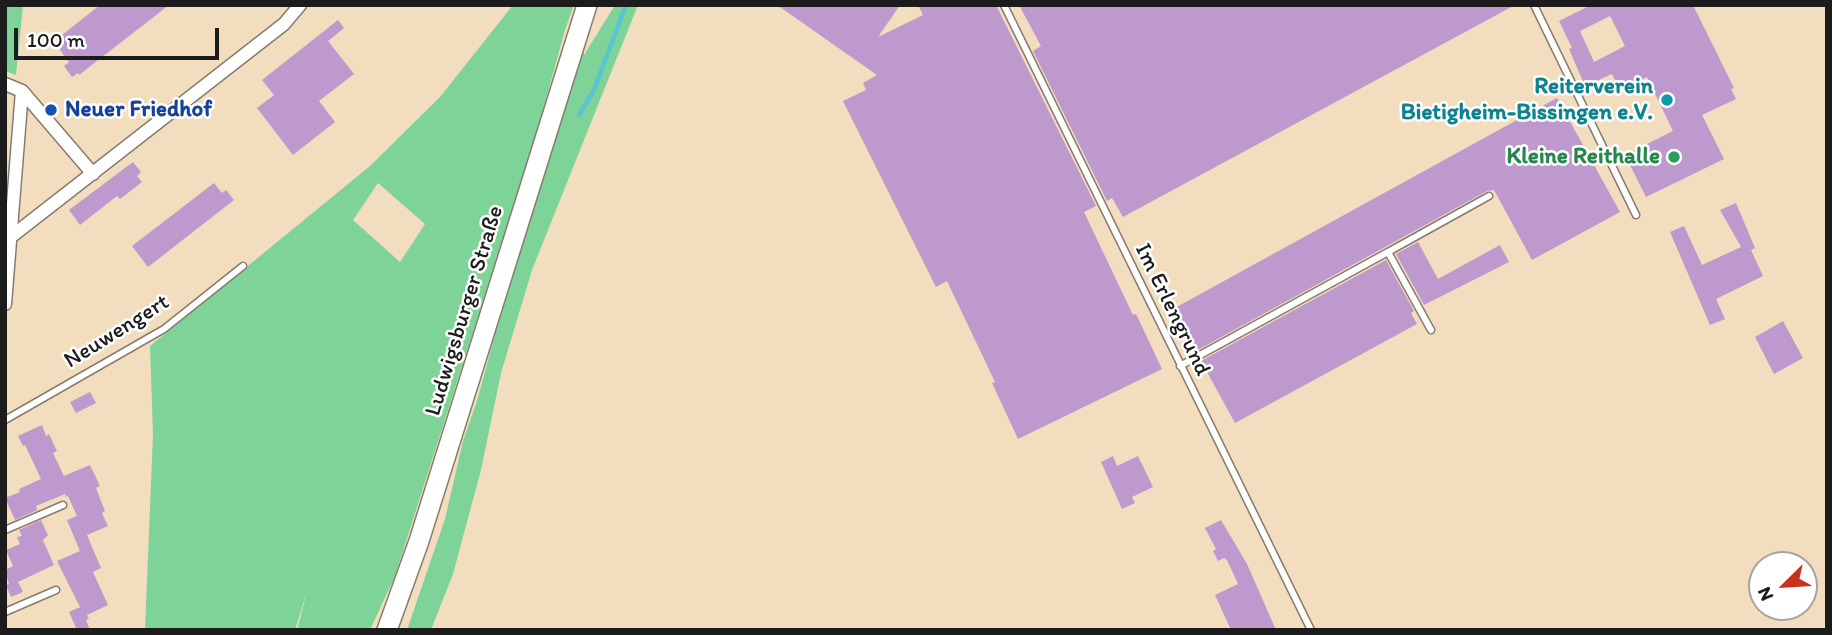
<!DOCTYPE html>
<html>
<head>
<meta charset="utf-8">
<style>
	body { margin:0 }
	#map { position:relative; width:1832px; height:635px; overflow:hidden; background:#f2ddbe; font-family:Itim,sans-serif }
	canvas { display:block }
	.frame { position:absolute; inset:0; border:7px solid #1c1c1c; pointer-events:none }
	.north { position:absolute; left:1748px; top:551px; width:70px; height:70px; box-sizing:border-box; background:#fff; border:2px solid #a4a4a4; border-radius:50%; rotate:246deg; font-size:19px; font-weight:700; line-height:28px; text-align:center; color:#1c1c1c }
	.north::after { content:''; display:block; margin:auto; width:24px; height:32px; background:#c8321e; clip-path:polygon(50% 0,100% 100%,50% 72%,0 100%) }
	.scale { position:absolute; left:14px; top:28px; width:205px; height:32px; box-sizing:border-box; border:4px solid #1c1c1c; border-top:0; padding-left:9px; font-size:21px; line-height:24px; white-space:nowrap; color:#1c1c1c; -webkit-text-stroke:5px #fff; paint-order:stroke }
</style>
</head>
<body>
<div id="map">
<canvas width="1832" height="635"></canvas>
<div class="frame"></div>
<div class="north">N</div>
<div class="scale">100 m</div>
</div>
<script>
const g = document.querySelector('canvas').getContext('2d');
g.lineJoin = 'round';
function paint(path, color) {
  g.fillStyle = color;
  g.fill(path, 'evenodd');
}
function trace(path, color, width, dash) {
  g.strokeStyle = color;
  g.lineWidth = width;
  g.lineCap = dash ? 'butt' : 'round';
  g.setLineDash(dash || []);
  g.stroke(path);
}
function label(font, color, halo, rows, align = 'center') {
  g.font = font + ' Itim,sans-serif';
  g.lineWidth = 5;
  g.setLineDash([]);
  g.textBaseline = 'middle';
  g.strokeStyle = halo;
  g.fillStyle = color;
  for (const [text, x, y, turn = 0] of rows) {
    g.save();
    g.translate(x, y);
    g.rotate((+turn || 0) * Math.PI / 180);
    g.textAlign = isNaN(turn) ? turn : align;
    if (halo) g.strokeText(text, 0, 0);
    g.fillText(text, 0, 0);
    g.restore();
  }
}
paint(new Path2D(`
	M5 5H23L16 75 5 71Z
	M513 5H574L565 30 538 128 395 576 370 630H297L307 591 295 630H145L153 434 150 346 370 166 440 97ZM378 183 425 224 400 262 353 220Z
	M615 5H638L532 270 501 373 481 470 453 574 431 630H407L445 519 463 441 477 401 512 272 583 38 584 55Z`), '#7ed498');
trace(new Path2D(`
	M579 115 594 90 626 5`), '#59c5d1', 4.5);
paint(new Path2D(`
	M100 5H169L79 75 78 73 72 77 64 66 69 62 60 50 62 35Z
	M777 5H900L878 37 923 15 918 5H996L1096 206 1084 212 1133 315 1136 314 1162 369 1018 439 992 383 995 382 947 281 936 287 843 101 866 90 863 83 877 75Z
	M1019 5H1515L1123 217 1112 198 1107 201 1033 51 1041 46Z
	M1591 5H1693L1734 88 1731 89 1736 99 1702 115 1724 159 1646 197 1625 155 1673 131 1647 77 1620 90 1612 74 1585 86 1569 49 1572 48 1559 21ZM1610 16 1625 46 1594 62 1580 31Z
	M338 20 344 28 328 41 354 74 319 101 335 122 293 155 257 108 274 95 262 80Z
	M1557 98 1620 212 1532 260 1494 190 1487 191 1196 351 1173 309Z
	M133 162 141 172 137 176 142 182 120 199 117 196 80 225 69 210Z
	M214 183 222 193 226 190 234 200 148 267 132 246Z
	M1736 203 1755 248 1751 250 1763 276 1716 299 1725 319 1710 325 1670 232 1684 226 1702 265 1741 247 1720 210Z
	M1418 242 1438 279 1500 245 1509 262 1424 305 1396 254Z
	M1386 260 1414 311 1411 313 1417 324 1235 423 1201 361Z
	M1783 321 1803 358 1774 374 1755 337Z
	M90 392 96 403 76 413 70 402Z
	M42 425 46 436 49 434 57 451 53 453 64 476 90 465 100 486 96 488 105 511 102 513 108 526 87 535 101 568 93 572 108 605 87 615 89 619 86 620 90 630H77L69 612 80 607 57 561 80 551 67 520 77 516 68 496 66 497 65 494 36 506 37 510 15 520 5 498 20 492 19 489 41 479 25 445 23 446 18 436Z
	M1113 456 1117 466 1138 456 1153 487 1132 497 1135 503 1122 509 1101 462Z
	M41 520 48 535 43 540 54 565 18 582 23 592 11 597 6 585 9 584 5 570 13 566 6 550 20 544 17 537 22 536 19 530Z
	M1221 520 1247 564 1276 630H1231L1215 595 1238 584 1227 560 1224 558 1218 561 1213 551 1216 549 1205 528Z`), '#be99cd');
const lane = new Path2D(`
	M1004 5 1311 630
	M1534 5 1636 215
	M1388 252 1489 196
	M1180 366 1388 252 1431 330
	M5 420 164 329 243 266
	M5 530 63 505
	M5 612 56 590`);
const street = new Path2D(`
	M5 84 22 91 93 174
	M12 236 284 24 300 5
	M5 304 22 91`);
const secondary = new Path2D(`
	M387 630 419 541 587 5`);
trace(lane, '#877c6d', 9);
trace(street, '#877c6d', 15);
trace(secondary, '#877c6d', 22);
trace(lane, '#fff', 6);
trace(street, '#fff', 12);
trace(secondary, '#fff', 19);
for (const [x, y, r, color] of [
	[1667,100,7,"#0f9aa8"],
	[51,110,7,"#1a4fb4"],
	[1674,157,7,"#2e9e5b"]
]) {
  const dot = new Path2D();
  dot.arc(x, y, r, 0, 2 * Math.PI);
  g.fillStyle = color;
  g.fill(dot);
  trace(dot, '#fff', 2.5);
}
label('bold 23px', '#0d838f', '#fff', [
	["Reiterverein",1653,87],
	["Bietigheim-Bissingen e.V.",1653,113]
], 'right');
label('bold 23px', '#164399', '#fff', [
	["Neuer Friedhof",65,110]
], 'left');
label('bold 23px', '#27864d', '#fff', [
	["Kleine Reithalle",1660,157]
], 'right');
label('23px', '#1c1c1c', '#fff', [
	["Im Erlengrund",1172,310,64],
	["Ludwigsburger Straße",465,311,-73],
	["Neuwengert",117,332,-32]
]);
</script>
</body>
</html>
